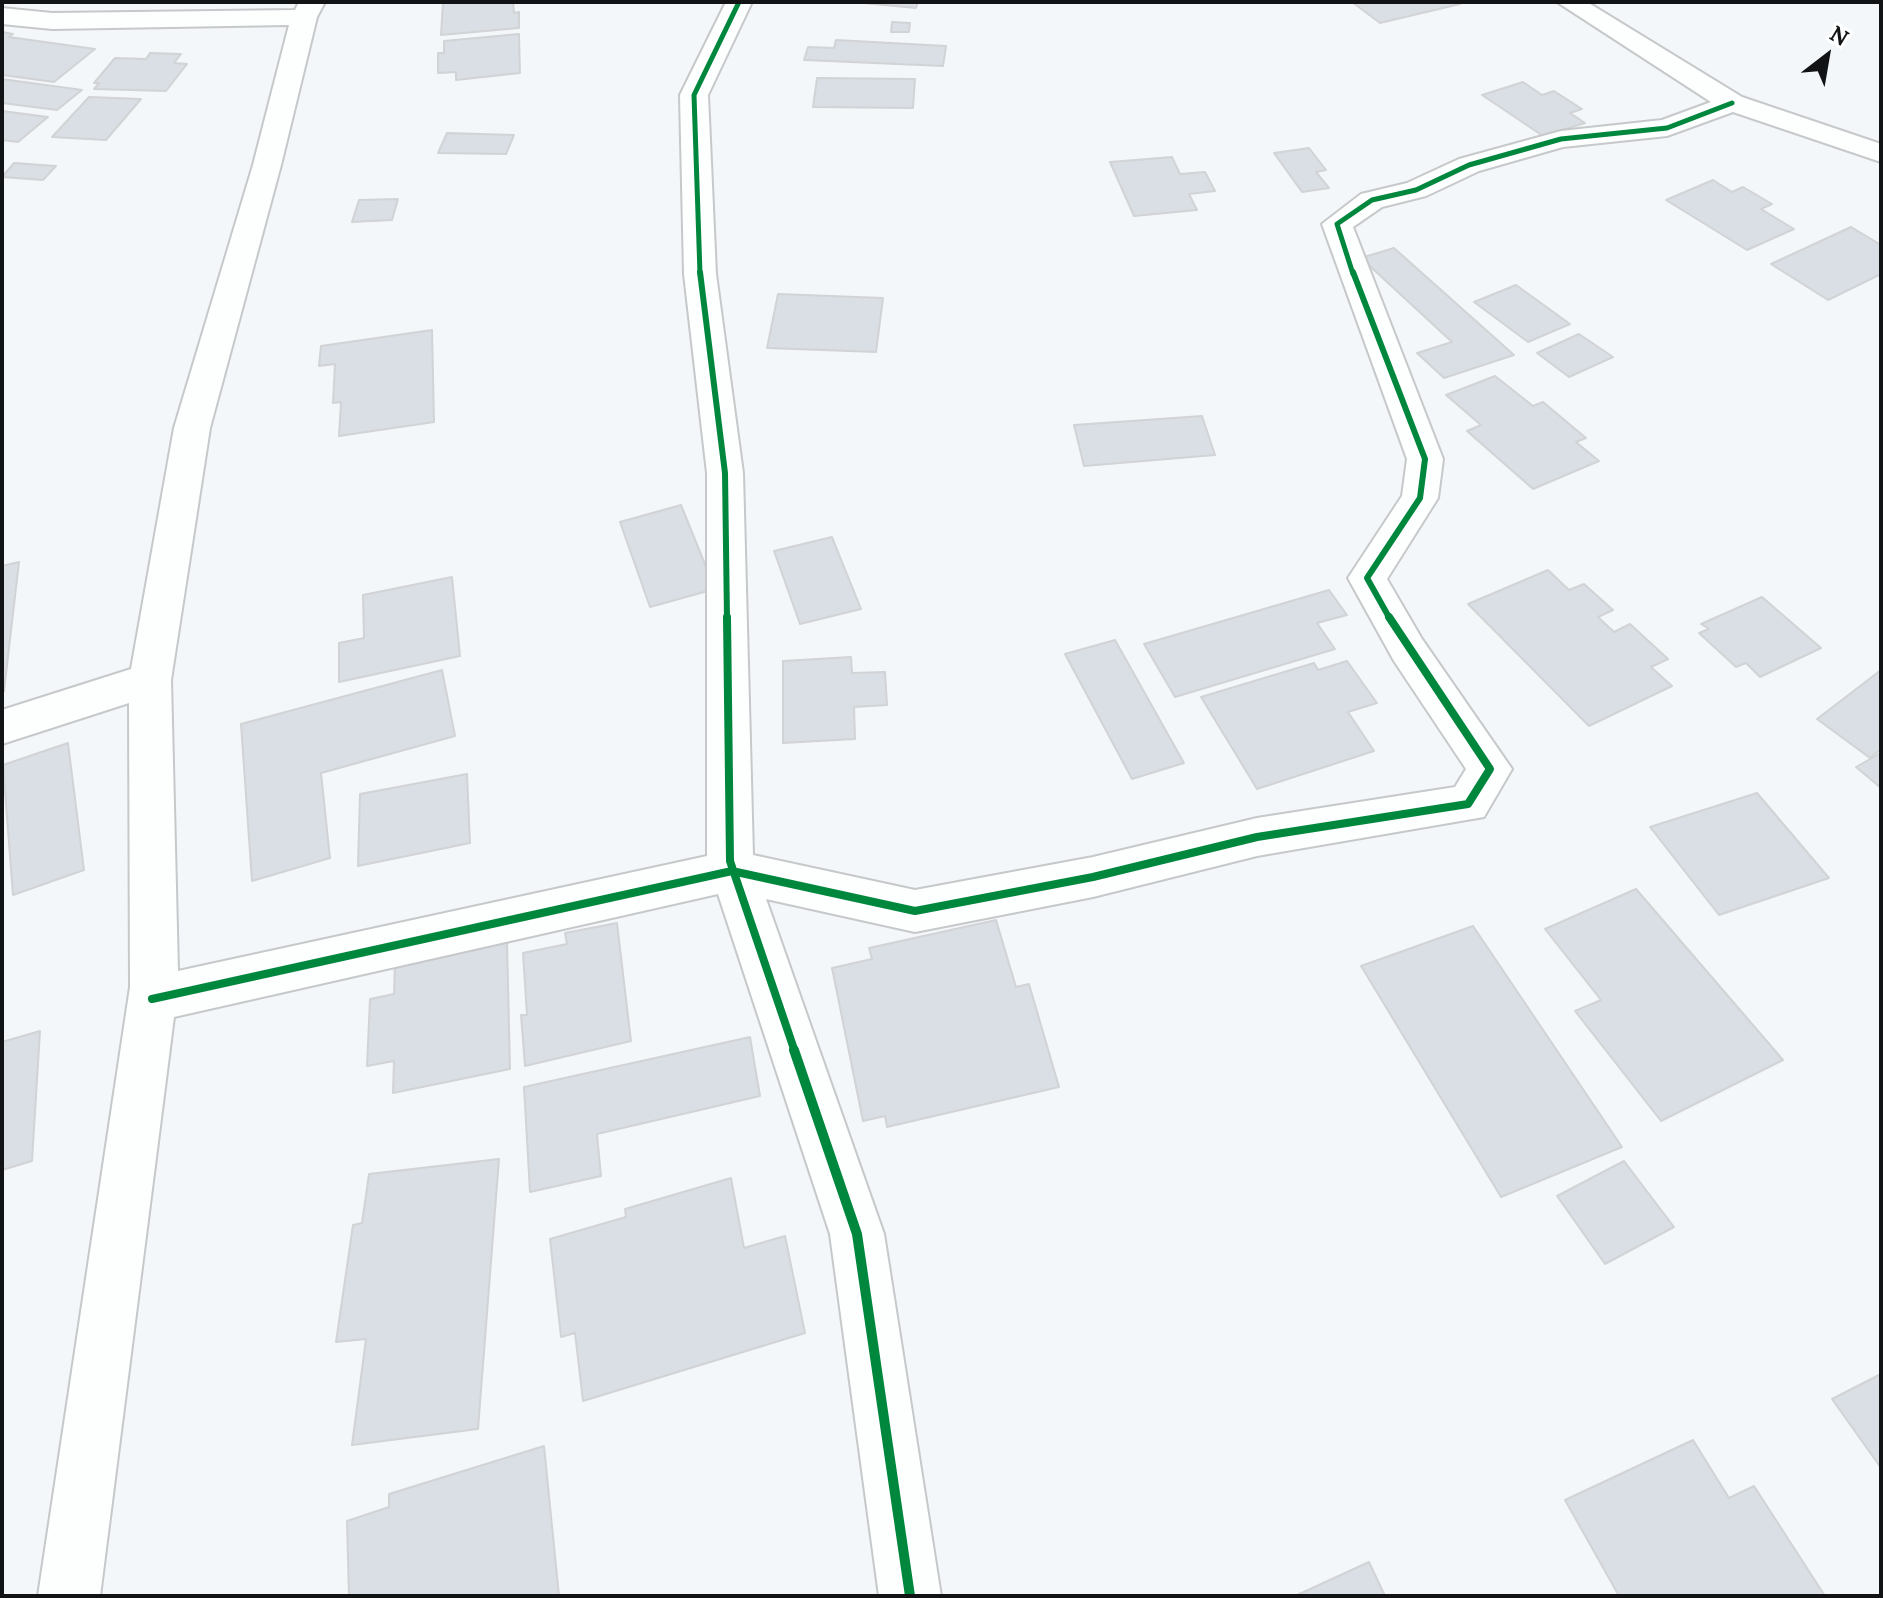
<!DOCTYPE html>
<html>
<head>
<meta charset="utf-8">
<style>
	body { margin:0 }
	#map { position:relative; width:1883px; height:1598px; overflow:hidden; background:#f4f7fa; font-family:Lora,serif }
	canvas { display:block }
	.frame { position:absolute; inset:0; border:4px solid #121315; pointer-events:none }
	.north { position:absolute; left:1787px; top:16px; width:80px; height:80px; -webkit-text-stroke:6px #fff; paint-order:stroke; rotate:31deg; font-size:22px; font-weight:700; line-height:32px; text-align:center; color:#121315 }
	.north::after { content:''; display:block; margin:auto; width:28px; height:36px; background:#121315; clip-path:polygon(50% 0,100% 100%,50% 72%,0 100%) }
</style>
</head>
<body>
<div id="map">
<canvas width="1883" height="1598"></canvas>
<div class="frame"></div>
<div class="north">N</div>
</div>
<script>
const g = document.querySelector('canvas').getContext('2d');
g.lineJoin = 'round';
function paint(path, color) {
  g.fillStyle = color;
  g.fill(path, 'evenodd');
}
function trace(path, color, width, dash) {
  g.strokeStyle = color;
  g.lineWidth = width;
  g.lineCap = dash ? 'butt' : 'round';
  g.setLineDash(dash || []);
  g.stroke(path);
}
const building = new Path2D(`
	M443 2H513L514 13 519 12V28L441 35Z
	M853 2H918L916 8Z
	M1352 2H1457L1460 4 1380 23Z
	M892 22 910 23 909 32H891Z
	M2 32 13 34 9 37 95 49 54 82 2 75Z
	M519 34 520 73 456 80V72L438 73V53H444V41Z
	M836 40 946 46 943 66 804 60 808 47 834 48Z
	M150 53 181 54 174 63 187 64 166 91 94 89 99 83H94L115 58 146 59Z
	M817 78 915 79 913 108 813 107Z
	M2 79 82 90 57 110 2 103Z
	M1523 82 1542 95 1554 91 1582 109 1570 113 1585 123 1543 136 1482 95Z
	M89 97 141 99 106 140 52 137Z
	M2 111 48 117 18 142 2 140Z
	M447 133 514 135 506 154 438 153Z
	M1309 148 1326 170 1316 172 1329 188 1302 192 1274 153Z
	M1172 157 1180 174 1205 172 1215 191 1189 194 1197 210 1134 216 1110 162Z
	M14 163 56 166 43 180 2 177Z
	M1713 180 1732 192 1743 187 1772 204 1761 209 1794 229 1747 250 1666 200Z
	M398 199 392 220 352 222 359 200Z
	M1851 227 1881 245V274L1828 300 1771 264Z
	M1394 248 1514 355 1444 378 1417 353 1452 342 1361 258Z
	M1516 285 1570 324 1528 342 1474 302Z
	M778 294 883 298 876 352 767 348Z
	M432 330 434 422 339 436 341 402 333 403 335 364 319 366 321 346Z
	M1579 334 1613 357 1569 377 1537 353Z
	M1495 376 1533 406 1543 402 1586 438 1576 442 1599 461 1533 489 1467 431 1481 425 1446 395Z
	M1202 416 1215 455 1084 466 1074 425Z
	M681 505 715 589 650 607 620 522Z
	M832 537 861 609 800 624 774 551Z
	M19 562 4 691 2 692V566Z
	M1548 570 1569 590 1584 584 1613 610 1598 617 1614 632 1630 624 1668 659 1651 667 1672 686 1589 726 1468 604Z
	M452 577 460 656 339 682V643L364 638 363 595Z
	M1329 590 1347 615 1317 623 1335 649 1175 697 1144 644Z
	M1762 597 1821 648 1760 677 1746 663 1736 667 1699 633 1709 629 1701 624Z
	M1115 640 1184 763 1132 779 1065 654Z
	M851 657 852 673 885 672 887 705 854 707 855 739 783 743V661Z
	M1347 661 1377 703 1348 712 1374 751 1257 789 1201 697 1314 663 1318 670Z
	M442 670 455 736 321 773 330 858 252 881 241 724Z
	M1881 670V749L1870 758 1817 719Z
	M68 743 84 870 13 895 3 765Z
	M1881 753V788L1856 767Z
	M467 774 470 843 358 866 360 794Z
	M1757 793 1829 878 1719 915 1650 827Z
	M1636 889 1783 1060 1661 1121 1575 1011 1601 1000 1545 929Z
	M996 920 1016 987 1029 984 1059 1087 887 1127 885 1116 863 1121 832 968 872 959 869 948Z
	M617 923 631 1041 525 1066 521 1015H527L523 953 567 944 565 933Z
	M1473 926 1622 1147 1501 1197 1361 966Z
	M507 941 510 1069 393 1093 394 1061 367 1066 370 999 394 994 395 961Z
	M40 1031 32 1161 2 1170V1042Z
	M750 1037 760 1096 597 1134 601 1176 530 1192 524 1087Z
	M499 1159 478 1429 352 1445 366 1339 336 1342 353 1225 362 1223 369 1174Z
	M1624 1161 1674 1227 1605 1264 1557 1196Z
	M731 1178 744 1248 785 1236 805 1333 583 1401 575 1333 561 1337 550 1239 626 1217 625 1209Z
	M1881 1374V1468L1832 1399Z
	M1693 1440 1729 1498 1754 1486 1825 1596H1619L1565 1500Z
	M544 1446 559 1596H349L347 1521 389 1507V1494Z
	M1369 1562 1385 1596H1295Z`);
paint(building, '#dadee5');
trace(building, '#d1d3d5', 2);
const minor = new Path2D(`
	M299 2H325L317 17 281 165 210 428 171 680 178 971 707 856V473L684 274 680 95 726 2H752L708 95 716 274 743 473 753 855 915 890 1093 857 1257 818 1455 787 1466 769 1394 661 1348 578 1402 496 1407 459 1322 224 1361 194 1407 183 1459 159 1561 131 1662 120 1711 102 1557 2H1587L1742 97 1881 144V162L1733 112 1667 136 1563 147 1479 171 1426 196 1382 207 1353 227 1443 459 1438 498 1387 579 1422 639 1512 769 1484 817 1257 856 1093 897 915 932 766 899 884 1234 941 1596H879L830 1234 718 894 174 1017 100 1596H38L130 987 129 703 2 744V710L131 669 174 428 253 165 289 25 52 29 2 24V8L52 13 295 10Z`);
trace(minor, '#c6c8ca', 4);
paint(minor, '#fdfefe');
trace(new Path2D(`
	M700 274 694 95 739 2
	M1353 274 1337 224 1372 200 1416 190 1469 165 1561 139 1667 128 1732 103`), '#00873e', 5);
trace(new Path2D(`
	M700 272 725 473 727 619
	M1353 272 1425 459 1420 498 1367 578 1390 619`), '#00873e', 6);
trace(new Path2D(`
	M727 617 730 861 795 1052
	M152 999 732 871 915 911 1093 877 1257 837 1468 804 1490 769 1389 617`), '#00873e', 8);
trace(new Path2D(`
	M794 1050 857 1234 910 1596`), '#00873e', 10);
</script>
</body>
</html>
